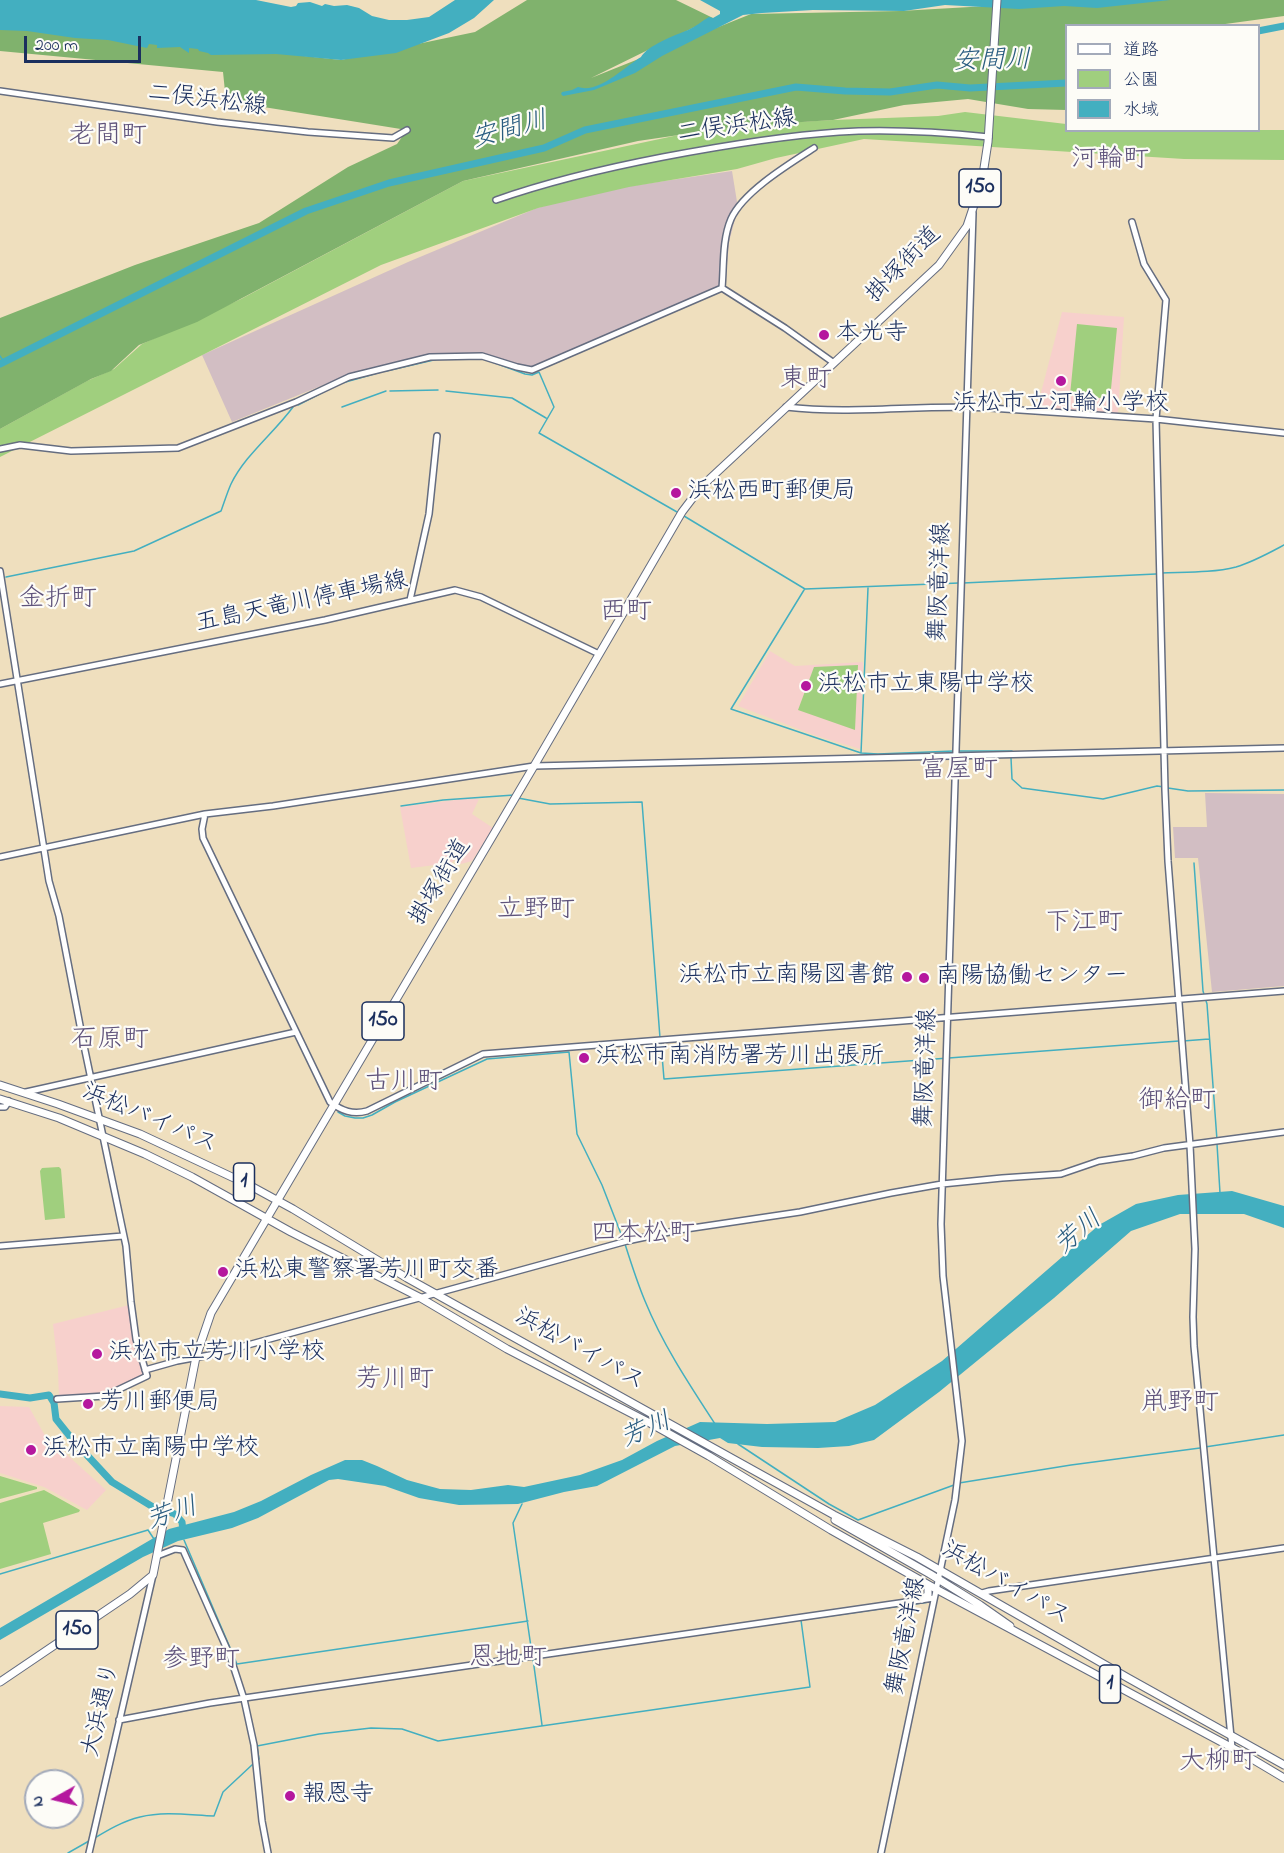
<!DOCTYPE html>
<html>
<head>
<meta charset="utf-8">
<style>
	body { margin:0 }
	#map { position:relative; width:1284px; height:1853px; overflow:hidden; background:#efdfbe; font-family:"Indie Flower","Klee One",sans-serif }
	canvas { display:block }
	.legend { position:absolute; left:1065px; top:24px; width:195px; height:108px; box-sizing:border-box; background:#fdfcf7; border:2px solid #a3aaba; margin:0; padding:8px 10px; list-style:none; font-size:18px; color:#1b2f5e }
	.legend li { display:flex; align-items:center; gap:12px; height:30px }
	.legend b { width:30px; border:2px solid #a3aaba }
	.north { position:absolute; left:24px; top:1769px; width:60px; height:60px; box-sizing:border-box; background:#fdfcf7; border:2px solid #a3aaba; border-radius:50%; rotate:262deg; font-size:16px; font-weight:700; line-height:24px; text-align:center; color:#1b2f5e }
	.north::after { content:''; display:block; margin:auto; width:21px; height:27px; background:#b5179e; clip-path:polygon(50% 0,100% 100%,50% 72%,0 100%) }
	.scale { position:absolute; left:24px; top:36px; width:117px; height:27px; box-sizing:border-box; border:3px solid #1b2f5e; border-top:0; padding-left:8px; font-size:18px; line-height:21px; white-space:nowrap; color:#1b2f5e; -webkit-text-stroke:4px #fdfcf7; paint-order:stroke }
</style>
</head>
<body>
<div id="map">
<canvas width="1284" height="1853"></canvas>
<ul class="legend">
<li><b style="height:8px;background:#fff"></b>道路</li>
<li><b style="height:16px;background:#a0cf7e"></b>公園</li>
<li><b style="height:16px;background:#43afc0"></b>水域</li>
</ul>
<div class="north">N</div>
<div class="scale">200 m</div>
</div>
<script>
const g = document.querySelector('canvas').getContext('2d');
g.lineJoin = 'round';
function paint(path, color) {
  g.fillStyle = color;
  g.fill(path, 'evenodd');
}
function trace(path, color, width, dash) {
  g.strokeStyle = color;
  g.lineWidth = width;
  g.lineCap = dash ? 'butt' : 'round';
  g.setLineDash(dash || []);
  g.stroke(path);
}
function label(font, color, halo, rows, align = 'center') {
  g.font = font + ' "Indie Flower","Klee One",sans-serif';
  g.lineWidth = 4.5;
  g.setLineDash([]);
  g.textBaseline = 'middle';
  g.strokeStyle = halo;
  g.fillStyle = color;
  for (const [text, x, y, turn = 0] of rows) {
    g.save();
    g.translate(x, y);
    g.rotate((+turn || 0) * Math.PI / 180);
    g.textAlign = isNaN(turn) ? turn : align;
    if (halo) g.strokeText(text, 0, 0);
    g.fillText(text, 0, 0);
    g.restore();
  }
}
paint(new Path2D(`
	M1062 312 1124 317 1118 413 1037 408Z
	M770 651 795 666 863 662 860 749 817 736 738 706Z
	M463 799H479L472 814 493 828 472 861 461 864 454 860 445 873 441 869 435 865 411 868 400 807Z
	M129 1305 144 1375 105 1394 59 1398 58 1369 53 1324Z
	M0 1406 29 1407 44 1434 106 1490 87 1510 44 1487 0 1473Z`), '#f7d0cc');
paint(new Path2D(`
	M732 171 738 208 729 242 725 290 532 370 474 355 393 363 348 375 232 422 202 355 408 262 537 208 604 190Z
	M1205 793 1284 794V986L1212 992 1198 858H1175L1173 827H1207Z`), '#d2bec3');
paint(new Path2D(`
	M965 112 1066 124V130H1284V160L1184 159 864 139 776 158 737 169 629 187 538 208 381 265 0 457V429L87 381 114 369 142 344 241 299 463 181 683 134 747 125 833 120 938 116Z
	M1077 324 1117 328 1110 399 1070 395Z
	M858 665 855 730 798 710 814 667Z
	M59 1167 61 1169 65 1218 45 1220 40 1171 42 1168Z
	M0 1476 37 1487V1489L0 1499Z
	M44 1490 80 1510 79 1512 43 1523 51 1554 0 1569V1503Z`), '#a0cf7e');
paint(new Path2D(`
	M527 0H676L713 18 591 78 751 14 900 11 970 7 1166 0H1284V16L1218 25 1066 26V110L1028 109 968 99 904 105 833 120 740 126 638 141 463 181 197 322 139 345 111 371 91 379 0 429V318L135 265 259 223 348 167 397 144 407 130 226 101 223 72 0 51V23L341 60 475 32Z`), '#80b26d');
paint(new Path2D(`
	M0 0H256L291 7 296 6 298 3 310 2 322 6 325 4 334 6 347 5 359 8 372 16 389 20H407L429 17 455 0H494L474 18 449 33 396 53 341 60 276 54 211 55 208 53 199 51 198 49 189 48V53L180 47 157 48V45L149 44 147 48 108 40 75 38 27 31 0 30Z
	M700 0H1170L1097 8 1064 6 1019 9 945 5 904 11 813 10 762 13 743 15 662 56 635 73 594 90 563 96 561 94 562 92 572 90 578 87C599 94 624 67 641 57 647 46 675 35 688 30 695 27 702 21 709 17L713 18 720 14V11Z
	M1232 1191 1284 1206V1228L1244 1214H1180L1131 1231 1054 1298 983 1356 939 1392 874 1440 849 1446 818 1448 762 1447 728 1443 720 1438 675 1446 597 1486 564 1492 518 1504 459 1505 419 1498 385 1486 338 1479 329 1480 258 1518 232 1528 178 1541 143 1557 0 1640V1628L169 1529 234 1512 261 1501 311 1475 345 1460H362L377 1466 407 1480 440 1489 471 1490 508 1485 524 1487 580 1475 622 1460 657 1441 700 1422 767 1424 835 1422 875 1405 942 1361 1099 1225 1136 1204 1178 1195Z`), '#43afc0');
trace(new Path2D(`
	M0 356 4 362
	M487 360 525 374 532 375 539 372 554 407 539 433 677 512
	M386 371 438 359
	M342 383 381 372
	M390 391 438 390
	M446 391 512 398 546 418
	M298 405 337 385
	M342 407 386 391
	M684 516 805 589 959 583
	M1161 573C1186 572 1212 573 1236 567 1253 562 1269 553 1284 545
	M6 577 134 551 221 511C224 503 227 493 231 484 245 455 274 433 293 407
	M963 583 1156 574
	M804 590 731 709 861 753 878 754 954 751
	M959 751H1012L1011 753
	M861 753 868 588
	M1011 758 1012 779 1022 788 1103 799 1157 786 1164 787
	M1168 788 1188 791 1284 790
	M518 798 550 804 642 802 660 1038
	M401 806 443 800 514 795
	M1194 863 1203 991 1207 1004 1217 1140
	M1183 1041 1209 1039
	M661 1043 664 1079 1179 1041
	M338 1112 345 1116 355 1118H363L372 1115 395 1102 487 1059 569 1052 577 1134 602 1185 623 1239
	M1217 1144 1220 1193
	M625 1244C631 1263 637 1282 645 1301 663 1345 689 1384 715 1424
	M738 1444 829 1504 858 1520 954 1485
	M1205 1447 1284 1435
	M959 1483 1071 1465 1200 1448
	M522 1504 513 1523 532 1654
	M184 1540 237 1664 528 1621
	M0 1574 148 1530 154 1539
	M533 1659 542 1725
	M259 1759 257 1746 319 1734 371 1728 402 1729 438 1741 810 1687 801 1620 929 1602
	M93 1839C108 1830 123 1821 140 1817 164 1811 189 1815 214 1816L223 1792 253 1764
	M68 1853 89 1841`), '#43afc0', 1.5);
trace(new Path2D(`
	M1258 31 1284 26
	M0 364 306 211 389 183 544 148 585 130 796 87 845 91 890 92 937 85 970 88 1066 83
	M0 1394 30 1398 49 1395 54 1403 56 1419 72 1439 112 1482 153 1507 175 1514 182 1522 183 1531`), '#43afc0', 7);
const secondary = new Path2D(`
	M0 91 217 122 308 132 393 138 407 130
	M496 200C550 181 606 168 663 157 721 146 780 136 839 132 888 129 940 132 989 137
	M1132 222 1144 264 1166 300 1156 419 1165 790 1168 861 1190 1145 1195 1249 1193 1317 1194 1346 1232 1748
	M722 288C724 266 722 240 731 219 743 192 789 164 814 148
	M722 288 785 328 834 363
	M786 407C854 415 922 404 990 408L1156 419 1284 433
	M0 449 20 445 71 451 178 448 296 402 349 377 430 357 482 356 517 367 532 370 722 288
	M0 571 49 881 59 916 83 1041 126 1246 131 1302 136 1339 147 1376 105 1396 57 1399
	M410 600 429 514 437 436
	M0 684 325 620 455 590 481 597 599 654
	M205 814 202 829 203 838 330 1102C342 1111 353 1115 367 1111L483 1054 1284 991
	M0 857 205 814 273 806 534 766 1284 748
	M26 1092 296 1032
	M0 1107H5L9 1101
	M0 1246 123 1236
	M145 1370 177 1361 215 1354 627 1241 679 1230 800 1212 891 1193 942 1184 1002 1178 1061 1174 1099 1161 1133 1156 1164 1148 1284 1132
	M157 1556 175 1549 183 1550 230 1656 244 1699 254 1745 262 1821 268 1853
	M982 1593 989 1591 1284 1548
	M119 1720 210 1703 934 1598
	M89 1853 153 1575
	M881 1853 955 1500 962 1441 943 1276 941 1224 973 213`);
const highway = new Path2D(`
	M0 1085 58 1104 140 1134 249 1185 293 1209 407 1278 834 1515 917 1557 1128 1678 1284 1765
	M0 1099 59 1118 145 1154 192 1177 291 1232 419 1297 507 1349 648 1422 709 1456 831 1530 936 1589 1242 1753 1284 1778
	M835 1520 930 1574 980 1605 1010 1626
	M922 1599 928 1595V1585
	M0 1682 130 1594 153 1575 196 1357 211 1313 534 766 682 512 701 487 939 265 967 226 982 181 988 142 997 0`);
trace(secondary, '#656d80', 8);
trace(highway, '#656d80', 9);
trace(secondary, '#fff', 5);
trace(highway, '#fff', 7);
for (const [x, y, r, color] of [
	[824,335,6,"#b5179e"],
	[1061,381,6,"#b5179e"],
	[676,493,6,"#b5179e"],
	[806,686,6,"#b5179e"],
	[907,977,6,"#b5179e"],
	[924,978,6,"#b5179e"],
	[584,1058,6,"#b5179e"],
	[223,1272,6,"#b5179e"],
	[97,1354,6,"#b5179e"],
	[88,1404,6,"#b5179e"],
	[31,1450,6,"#b5179e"],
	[290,1796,6,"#b5179e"]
]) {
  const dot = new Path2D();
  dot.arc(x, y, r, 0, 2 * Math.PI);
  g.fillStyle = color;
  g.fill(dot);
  trace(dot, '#fdfcf7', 2);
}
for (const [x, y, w] of [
	[980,188,42],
	[383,1021,42],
	[244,1182,21],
	[77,1630,42],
	[1110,1684,21]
]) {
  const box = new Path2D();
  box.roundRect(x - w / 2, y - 19, w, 38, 4.5);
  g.fillStyle = '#fdfcf7';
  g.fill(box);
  trace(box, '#1b2f5e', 1.5);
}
label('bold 22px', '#1b2f5e', null, [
	["150",980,188],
	["150",383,1021],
	["1",244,1182],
	["150",77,1630],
	["1",1110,1684]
]);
label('24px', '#1b2f5e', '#fdfcf7', [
	["二俣浜松線",207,102,7],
	["二俣浜松線",737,128,-8],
	["掛塚街道",905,266,-46],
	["舞阪竜洋線",942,582,-88],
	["五島天竜川停車場線",302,604,-12],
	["掛塚街道",442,883,-59],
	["舞阪竜洋線",928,1068,-88],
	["浜松バイパス",149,1120,23],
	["浜松バイパス",579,1351,29],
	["浜松バイパス",1005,1585,30],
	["舞阪竜洋線",908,1636,-79],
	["大浜通り",103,1710,-77]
]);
label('24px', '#1b2f5e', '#fdfcf7', [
	["本光寺",836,335],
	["浜松市立河輪小学校",1061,405,"center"],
	["浜松西町郵便局",688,493],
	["浜松市立東陽中学校",818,686],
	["浜松市立南陽図書館",895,977,"right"],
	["南陽協働センター",936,978],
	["浜松市南消防署芳川出張所",596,1058],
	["浜松東警察署芳川町交番",235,1272],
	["浜松市立芳川小学校",109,1354],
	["芳川郵便局",100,1404],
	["浜松市立南陽中学校",43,1450],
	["報恩寺",302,1796]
], 'left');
label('italic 26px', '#295c80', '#fdfcf7', [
	["安間川",992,63,-1],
	["安間川",510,132,-15],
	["芳川",1080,1234,-40],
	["芳川",647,1432,-23],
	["芳川",173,1516,-18]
]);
label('26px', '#5f537b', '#fdfcf7', [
	["老間町",108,138],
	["河輪町",1110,162],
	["東町",806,382],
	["金折町",58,601],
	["西町",626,614],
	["富屋町",959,772],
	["立野町",536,912],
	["下江町",1084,925],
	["石原町",110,1042],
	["古川町",404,1084],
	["御給町",1177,1103],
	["四本松町",643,1236],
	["芳川町",395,1382],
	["鼡野町",1180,1405],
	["恩地町",508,1660],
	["参野町",201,1662],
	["大柳町",1218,1764]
]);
</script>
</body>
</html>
